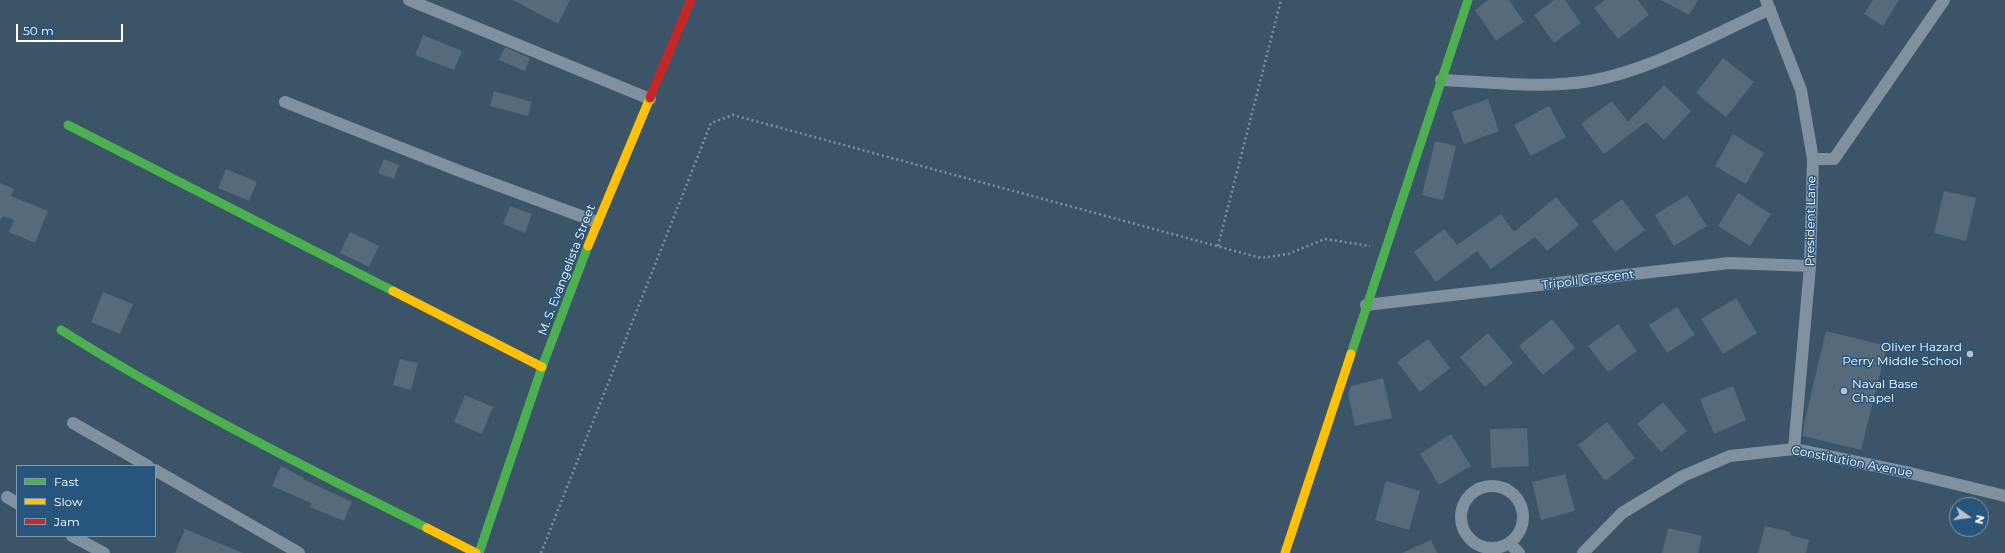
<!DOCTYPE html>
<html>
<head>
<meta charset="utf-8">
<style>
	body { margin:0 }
	#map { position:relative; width:2005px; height:553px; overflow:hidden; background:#3b5468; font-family:Montserrat,sans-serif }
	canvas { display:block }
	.legend { position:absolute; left:16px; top:465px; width:140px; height:72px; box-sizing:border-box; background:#27557c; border:1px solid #7d99b0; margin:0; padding:5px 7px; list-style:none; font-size:12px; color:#fff }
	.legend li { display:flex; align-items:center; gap:8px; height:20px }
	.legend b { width:20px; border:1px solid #7d99b0 }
	.north { position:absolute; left:1949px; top:497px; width:40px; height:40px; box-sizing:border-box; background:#27557c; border:1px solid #7d99b0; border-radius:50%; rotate:104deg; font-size:11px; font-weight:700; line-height:16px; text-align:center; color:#fff }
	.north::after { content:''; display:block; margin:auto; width:14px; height:18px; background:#bac3ca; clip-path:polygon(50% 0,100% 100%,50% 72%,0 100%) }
	.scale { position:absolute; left:16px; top:24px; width:107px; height:18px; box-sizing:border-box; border:2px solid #fff; border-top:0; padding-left:5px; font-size:12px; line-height:14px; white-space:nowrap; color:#fff; -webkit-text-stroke:3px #27557c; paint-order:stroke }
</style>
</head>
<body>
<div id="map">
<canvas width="2005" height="553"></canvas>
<ul class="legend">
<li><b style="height:5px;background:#4caf50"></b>Fast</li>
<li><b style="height:5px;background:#ffc107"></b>Slow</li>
<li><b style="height:5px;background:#c62828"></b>Jam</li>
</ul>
<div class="north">N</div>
<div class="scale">50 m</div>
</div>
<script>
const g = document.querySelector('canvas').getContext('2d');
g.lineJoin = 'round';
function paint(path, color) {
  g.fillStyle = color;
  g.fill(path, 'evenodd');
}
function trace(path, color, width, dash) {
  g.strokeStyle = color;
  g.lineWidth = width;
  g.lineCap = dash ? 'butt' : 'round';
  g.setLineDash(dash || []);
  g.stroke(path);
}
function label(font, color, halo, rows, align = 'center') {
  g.font = font + ' Montserrat,sans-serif';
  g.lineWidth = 3;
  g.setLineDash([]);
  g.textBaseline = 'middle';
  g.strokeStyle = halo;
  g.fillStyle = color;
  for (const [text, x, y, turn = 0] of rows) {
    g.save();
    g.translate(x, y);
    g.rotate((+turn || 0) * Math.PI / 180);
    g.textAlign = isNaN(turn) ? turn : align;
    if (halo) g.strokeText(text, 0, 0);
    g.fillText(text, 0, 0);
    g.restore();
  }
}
paint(new Path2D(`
	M513 0H570L558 24Z
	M1488 0H1509L1524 22 1496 41 1475 10Z
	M1554 0H1565L1581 23 1554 43 1534 15Z
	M1605 0H1638L1649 15 1618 39 1594 8Z
	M1661 0H1698L1689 15Z
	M1873 0H1899L1883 26 1864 14Z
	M423 35 462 51 454 70 415 55Z
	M505 47 530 58 525 71 499 60Z
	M1723 58 1754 82 1726 117 1696 93Z
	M1664 85 1691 111 1664 140 1646 122 1604 154 1581 124 1612 101 1628 122Z
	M494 91 532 102 528 116 490 106Z
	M1488 99 1499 131 1464 144 1452 112Z
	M1549 106 1566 137 1531 156 1514 125Z
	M1733 134 1764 153 1746 184 1715 166Z
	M1435 141 1456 146 1443 200 1422 195Z
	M384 159 399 165 394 179 378 173Z
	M226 169 257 182 249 201 218 188Z
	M0 183 14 189 11 196 48 211 35 243 9 232 14 220 3 216 0 221Z
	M1944 191 1976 198 1966 241 1934 233Z
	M1738 193 1771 214 1750 246 1718 226Z
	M1687 195 1707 226 1674 246 1655 215Z
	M1556 197 1579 225 1547 251 1535 237 1491 269 1477 251 1436 282 1414 252 1444 229 1457 245 1501 214 1514 232Z
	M1622 199 1645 230 1615 252 1592 221Z
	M510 206 532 214 525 233 503 224Z
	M350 232 379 246 369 267 340 253Z
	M103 292 133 304 120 334 91 322Z
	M1736 298 1757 333 1723 354 1701 319Z
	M1677 307 1695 335 1667 353 1649 325Z
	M1552 319 1575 348 1543 375 1519 346Z
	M1618 324 1637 351 1608 372 1588 346Z
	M1826 331 1887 346 1861 450 1803 436 1804 424Z
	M1488 333 1513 363 1485 387 1460 357Z
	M1428 339 1450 368 1420 392 1397 362Z
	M400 359 418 363 411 390 393 385Z
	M1383 378 1392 418 1355 426 1348 394 1351 386Z
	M1733 386 1746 420 1714 434 1700 399Z
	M465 395 493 407 482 434 454 422Z
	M1663 402 1687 431 1661 452 1637 424Z
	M1607 422 1635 458 1605 481 1578 445Z
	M1527 428 1529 466 1491 468 1490 429Z
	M1451 434 1471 466 1439 485 1420 454Z
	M281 466 304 478 303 479 352 502 344 521 310 507 311 503 272 486Z
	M1565 474 1575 511 1541 520 1532 482Z
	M1386 481 1420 491 1409 530 1375 520Z
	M1765 526 1790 532V535L1809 540 1806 553H1758Z
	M1668 528 1702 536 1698 553H1662Z
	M185 529 243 553H175Z
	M1431 540 1437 553H1402Z`), '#556a7a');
trace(new Path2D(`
	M1218 246 1281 0
	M541 553 711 123 733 115 1261 258 1288 254 1325 239 1370 246`), '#7f909f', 2.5, [2, 3]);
trace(new Path2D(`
	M409 0 650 99
	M1766 0 1801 90 1813 159 1810 266 1794 449
	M1441 80C1490 82 1541 89 1590 81 1651 70 1713 35 1770 9
	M285 102 462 172 597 222
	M1813 159H1834L1944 0
	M1366 305 1729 263 1810 266
	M73 423 148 466
	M155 470 299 553
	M1461 517a31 31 0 1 1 62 0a31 31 0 1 1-62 0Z
	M7 497 17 503
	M72 536 104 553
	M1509 543 1519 553
	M1583 553 1622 513 1683 476 1730 456 1794 449 1910 473 2005 496`), '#7f909f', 12);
trace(new Path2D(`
	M68 125 393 291
	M61 330C179 404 303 466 427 528
	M1351 354 1468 0
	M479 553 542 367 588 246`), '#4caf50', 9);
trace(new Path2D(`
	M588 246 650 98
	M393 291 542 367
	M427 528 476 553
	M1285 553 1351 354`), '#ffc107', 9);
trace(new Path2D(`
	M650 98 691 0`), '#c62828', 9);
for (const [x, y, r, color] of [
	[1970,354,4,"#bac3ca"],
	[1844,391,4,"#bac3ca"]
]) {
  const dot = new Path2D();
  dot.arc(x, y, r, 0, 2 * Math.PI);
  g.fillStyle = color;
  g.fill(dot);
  trace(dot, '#27557c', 1.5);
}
label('12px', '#fff', '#27557c', [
	["President Lane",1811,221,-89],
	["M. S. Evangelista Street",567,270,-69],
	["Tripoli Crescent",1588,280,-7],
	["Constitution Avenue",1852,462,11]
]);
label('12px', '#fff', '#27557c', [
	["Oliver Hazard",1962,347],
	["Perry Middle School",1962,361],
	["Naval Base",1852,384,"left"],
	["Chapel",1852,398,"left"]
], 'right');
</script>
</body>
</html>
